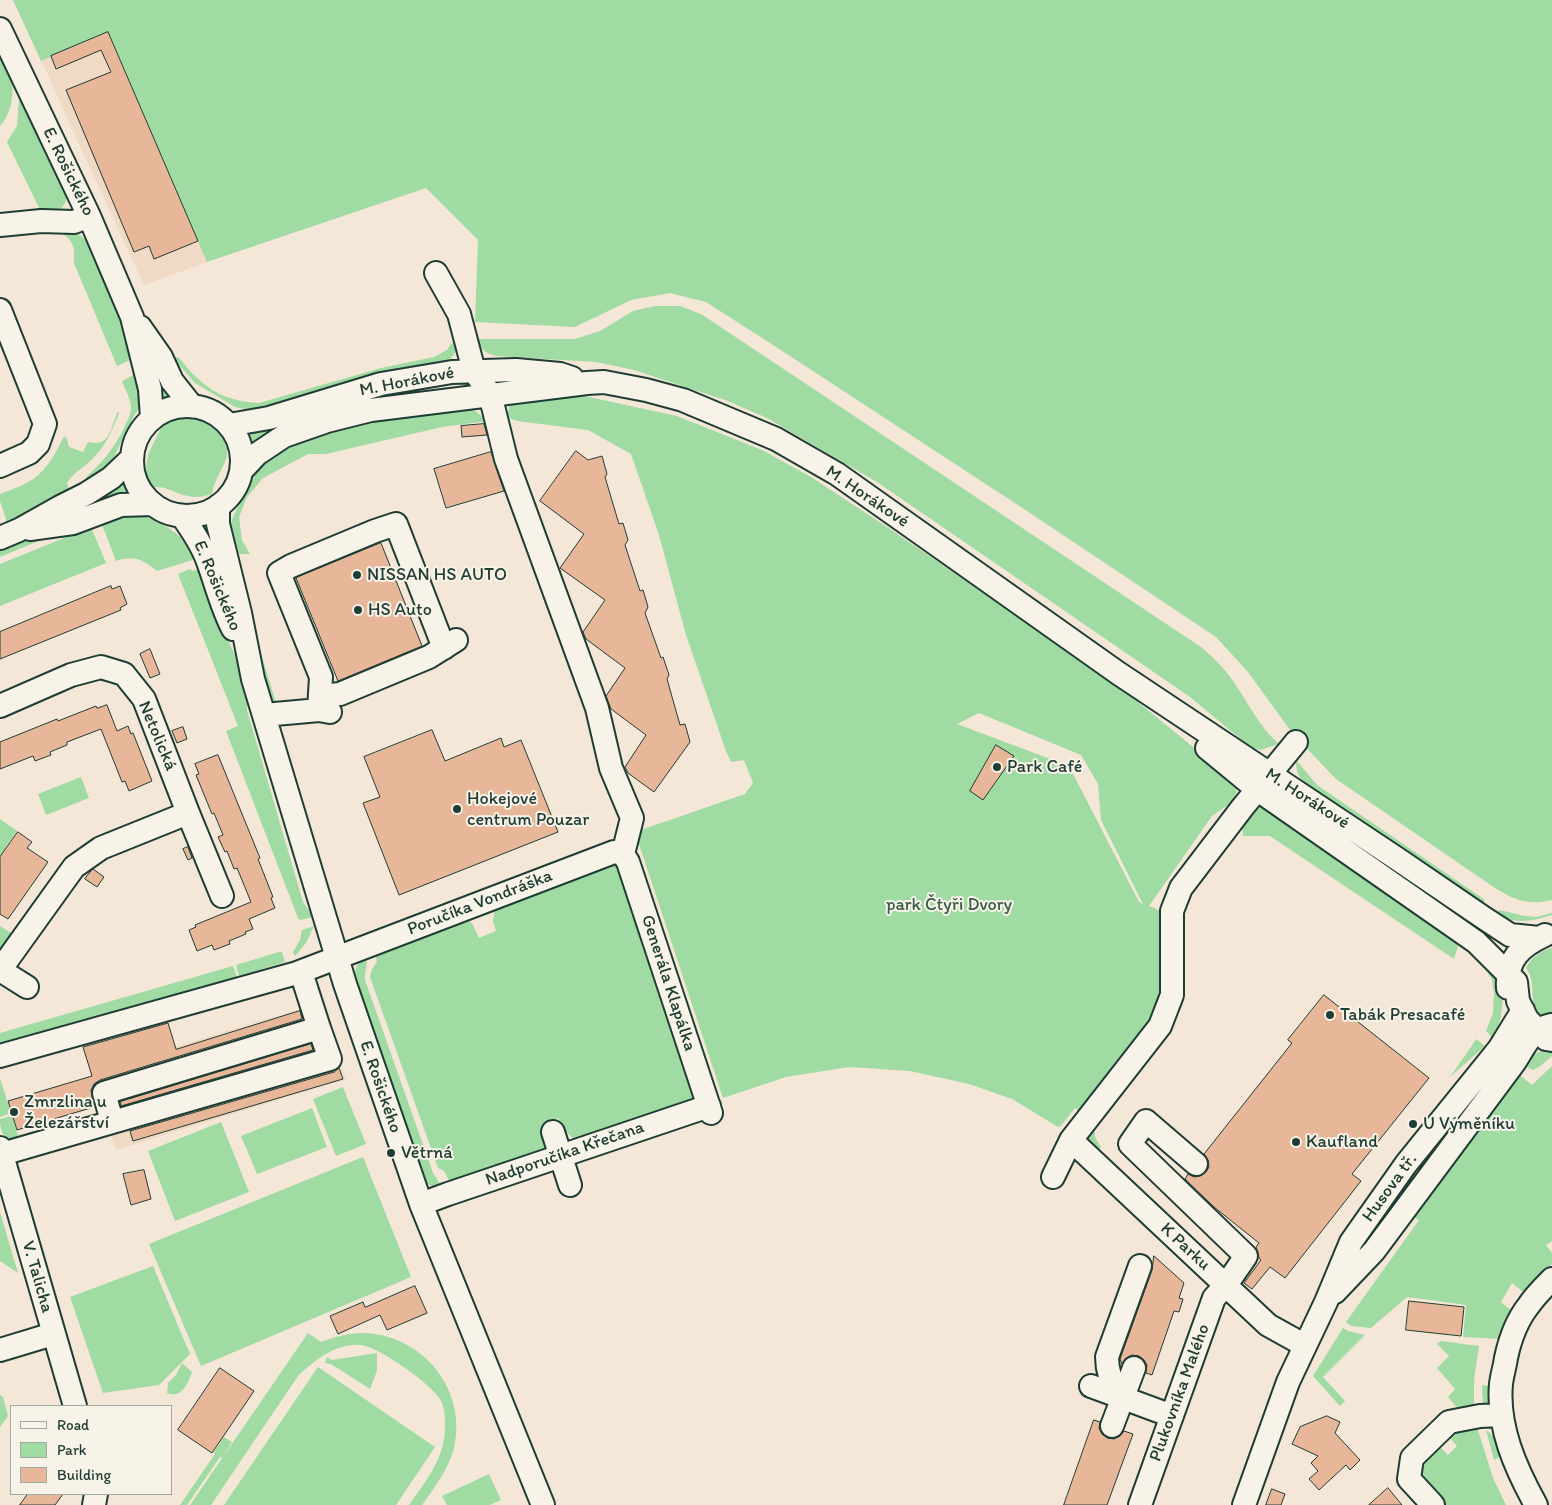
<!DOCTYPE html>
<html>
<head>
<meta charset="utf-8">
<style>
	body { margin:0 }
	#map { position:relative; width:1552px; height:1505px; overflow:hidden; background:#f4e7d8; font-family:Itim,sans-serif }
	canvas { display:block }
	.legend { position:absolute; left:10px; top:1405px; width:162px; height:90px; box-sizing:border-box; background:#f7f3e8; border:1px solid #a1aaa0; margin:0; padding:6px 9px; list-style:none; font-size:15px; color:#1f3d34 }
	.legend li { display:flex; align-items:center; gap:10px; height:25px }
	.legend b { width:25px; border:1px solid #a1aaa0 }
</style>
</head>
<body>
<div id="map">
<canvas width="1552" height="1505"></canvas>
<ul class="legend">
<li><b style="height:6px;background:#f7f3e8"></b>Road</li>
<li><b style="height:14px;background:#9fdba2"></b>Park</li>
<li><b style="height:14px;background:#e8b79a"></b>Building</li>
</ul>
</div>
<script>
const g = document.querySelector('canvas').getContext('2d');
g.lineJoin = 'round';
function paint(path, color) {
  g.fillStyle = color;
  g.fill(path, 'evenodd');
}
function trace(path, color, width, dash) {
  g.strokeStyle = color;
  g.lineWidth = width;
  g.lineCap = dash ? 'butt' : 'round';
  g.setLineDash(dash || []);
  g.stroke(path);
}
function label(font, color, halo, rows, align = 'center') {
  g.font = font + ' Itim,sans-serif';
  g.lineWidth = 4;
  g.setLineDash([]);
  g.textBaseline = 'middle';
  g.strokeStyle = halo;
  g.fillStyle = color;
  for (const [text, x, y, turn = 0] of rows) {
    g.save();
    g.translate(x, y);
    g.rotate((+turn || 0) * Math.PI / 180);
    g.textAlign = isNaN(turn) ? turn : align;
    if (halo) g.strokeText(text, 0, 0);
    g.fillText(text, 0, 0);
    g.restore();
  }
}
paint(new Path2D(`
	M110 29 210 261 144 285 72 129 41 59Z
	M317 1004 346 1079 116 1150 91 1072Z`), '#f0d9c5');
paint(new Path2D(`
	M13 0H1552V900C1528 906 1515 900 1495 888L1336 779 1293 734 1248 672 1216 637 1024 509 770 343 706 302 670 293 631 300 575 327 475 322 478 240 426 188 207 262 108 32 41 61Z
	M0 54C4 62 11 72 12 80 14 96 11 114 0 126Z
	M20 86 68 193C64 211 60 211 42 214L7 142 17 126Z
	M59 231H69L80 235 98 251 135 358 117 366 74 263C75 246 74 241 59 231Z
	M655 306H680L701 314 1201 647C1213 657 1224 668 1233 681 1248 702 1259 727 1279 744L1260 750 1249 746 1190 697 877 482 767 418 725 400 634 370 596 362 496 356C485 353 481 350 478 339H575L600 331 633 311Z
	M457 341C457 351 454 356 447 362L273 406 251 410 235 407 195 383 173 358 177 357C183 360 185 366 190 371 211 393 228 401 259 403L381 368 434 357 447 350 451 344Z
	M144 350 176 401 162 404Z
	M141 371V406L135 414 114 457 105 466 86 483V477C103 462 114 448 124 428 126 423 130 417 131 410 132 401 125 390 122 381Z
	M584 396 677 416 762 450 811 477 887 527 1116 684 1237 783 1236 794 1231 803 1212 816 1149 906 1165 913 1161 1009 1082 1113 1075 1108 1061 1126 1058 1127 1012 1099 969 1084 910 1071 849 1067 786 1077 723 1098 635 832 745 794 753 783 744 760 731 762 726 751 686 635 659 535 631 454 588 430 517 421 507 417 510 403 519 399ZM979 713 1081 755 1098 784 1101 820 1143 904 1139 902 1069 766 957 724Z
	M472 408 487 421 442 427 326 454H308L263 478 247 497 239 517 242 540 250 554H239L238 549 234 547 229 537 230 525 240 501 259 468 267 459 289 444 362 422Z
	M118 411 119 413C112 431 105 448 90 461 82 469 73 473 67 483L69 490 47 501 18 522 8 525 0 501V494C10 490 22 486 32 480 47 470 57 451 64 436L67 439 69 447 83 452 88 442C111 448 111 426 118 411Z
	M178 414C196 414 207 426 224 431 235 462 217 468 212 494 182 504 174 485 151 487 141 463 149 453 159 432 162 427 163 422 165 417Z
	M299 422C279 429 262 434 248 450L245 433Z
	M128 476 131 492 120 494 92 506H77Z
	M132 512C158 520 185 533 196 559L157 571C142 559 134 555 116 561L101 522Z
	M91 527 106 563 0 606V564Z
	M65 530 0 557V548L23 539Z
	M190 569 192 571 200 569C204 583 207 597 212 610 227 643 251 672 247 710L303 902 313 917 300 920 298 918 226 731 238 726 178 574Z
	M246 605 277 706 271 703 268 699Z
	M1296 760 1317 785 1485 900 1482 905 1308 787C1299 779 1296 772 1296 760Z
	M81 777 89 798 46 815 38 794Z
	M1266 805 1461 937 1454 959 1270 836H1243L1242 821 1250 808Z
	M0 819 17 831 0 856Z
	M1364 851 1396 869 1473 922 1471 926Z
	M606 860 623 866 695 1091 690 1103 576 1141 562 1128 558 1118 545 1123 546 1144 543 1152 451 1184 444 1171 438 1168 370 977 372 969 377 962 375 953 467 920 472 923 479 938 496 931 493 921 495 907Z
	M1499 910 1525 916 1536 917 1552 913V915C1533 921 1514 925 1496 914Z
	M0 926 11 933 0 949Z
	M314 926 306 943 295 956 293 952 300 940 302 930Z
	M1552 948V1017L1545 1019C1524 1002 1539 985 1526 968 1532 957 1540 951 1552 948Z
	M1470 951 1494 967 1503 997 1501 1017 1498 1026 1492 1037 1486 1031 1493 1013 1494 992 1492 980 1485 968Z
	M279 952H282L285 962 239 976 236 965Z
	M365 956C369 965 364 972 365 980L433 1173 437 1179 441 1188 433 1187 422 1180 355 978C354 968 358 963 365 956Z
	M233 966 237 977 0 1050V1033Z
	M1476 1039 1485 1046 1450 1077 1475 1041Z
	M1552 1047V1056L1539 1067 1533 1070 1524 1066 1534 1054Z
	M1501 1060 1505 1063 1378 1227 1366 1239 1399 1191Z
	M1552 1066V1241L1546 1245 1552 1253V1264L1543 1271 1523 1292 1512 1283 1501 1302 1513 1312 1500 1339 1463 1337 1466 1305 1407 1297 1371 1328 1351 1326 1346 1322 1419 1220 1412 1216 1517 1073 1532 1085Z
	M0 1078 11 1113 0 1117Z
	M343 1087 366 1144 336 1156 313 1099Z
	M312 1108 327 1147 257 1174 241 1136Z
	M12 1116 20 1142C5 1142 0 1133 0 1119Z
	M221 1122 249 1192 175 1221 148 1151Z
	M1087 1125 1095 1133V1137L1101 1147 1095 1154 1085 1140Z
	M363 1157 411 1277 201 1366 149 1244Z
	M0 1212 18 1273 0 1261Z
	M153 1266 190 1354 159 1385 103 1393 70 1297Z
	M1343 1328 1348 1331 1365 1335 1323 1377 1345 1401 1340 1406 1313 1376Z
	M308 1333 321 1342C338 1336 355 1331 374 1334 428 1341 467 1394 454 1448 448 1470 435 1487 422 1505H409C426 1481 445 1458 445 1427 445 1419 445 1408 441 1401 434 1385 377 1346 361 1345 336 1343 315 1360 298 1376L211 1505H190Z
	M1441 1341 1479 1346 1474 1380V1407L1459 1410 1448 1397 1455 1389 1437 1368 1449 1356 1437 1344Z
	M377 1353V1371L370 1389 331 1364 325 1363 327 1357 332 1360Z
	M182 1363 192 1372C188 1383 182 1399 167 1393L168 1383 176 1375Z
	M318 1367 435 1447 396 1505H224Z
	M1482 1385 1493 1386 1491 1403 1483 1410Z
	M0 1395 3 1397 8 1416 0 1427Z
	M1477 1427 1493 1478 1506 1505H1442L1419 1480 1417 1462 1444 1435ZM1450 1438 1457 1446 1448 1455 1440 1447Z
	M1486 1430 1498 1440 1502 1456 1494 1460Z
	M224 1437 232 1442 222 1458 220 1457 187 1505H180L215 1454 214 1452Z
	M489 1474 501 1500 490 1505H447L442 1496Z`), '#9fdba2');
const building = new Path2D(`
	M108 32 198 241 154 259 149 246 134 252 66 90 111 72 101 50 56 69 51 56Z
	M484 424 487 435 462 437 461 426Z
	M576 451 588 460 602 456 607 474 605 477 619 524 623 523 628 540 625 545 640 591 643 590 648 607 645 613 661 658 663 657 669 675 667 679 680 725 685 724 690 742 654 792 628 773 625 767 646 735 611 709 606 696 625 668 586 639 583 632 605 600 560 568 584 534 540 501Z
	M491 452 504 491 446 508 434 469Z
	M381 543 422 646 338 681 296 578Z
	M111 586 112 589 120 586 127 604 120 608 121 610 0 659V632Z
	M150 649 160 674 150 678 140 654Z
	M107 705 117 731 128 726 131 734 133 733 152 781 129 791 125 781 122 782 101 729 67 742V745L50 752 51 755 35 761 33 756 0 769V742L57 719 58 721 96 706 97 708Z
	M183 727 187 739 177 743 172 731Z
	M432 730 445 761 501 738 504 747 521 740 558 832 399 895 363 803 380 797 364 757Z
	M996 745 1014 756 983 800 970 791Z
	M218 755 260 858 258 859 273 897 271 898 275 908 249 919 253 929 245 932 246 934 229 941 230 944 214 950 212 945 197 951 189 930 196 927 195 925 251 902 237 868 234 869 227 851 225 852 218 837 223 835 214 813 212 814 196 775 199 774 195 764Z
	M18 832 32 842 27 848 48 862 8 919 0 914V857Z
	M188 847 192 858 188 860 183 849Z
	M93 869 104 877 97 887 85 879Z
	M1324 995 1429 1078 1352 1174 1361 1181 1285 1278 1270 1267 1252 1289 1244 1283 1261 1260 1259 1258 1258 1252 1256 1247 1259 1243 1214 1207 1185 1179 1188 1174 1194 1177 1200 1176 1206 1172 1209 1167 1208 1160 1204 1154 1292 1043 1288 1040Z
	M300 1011 302 1019 100 1080 94 1084 91 1090 94 1107 17 1130 8 1101 92 1076 83 1047 168 1023 176 1049Z
	M311 1044 313 1050 121 1106 120 1102Z
	M339 1068 343 1079 133 1141 130 1131 334 1072Z
	M144 1170 151 1199 131 1205 123 1174Z
	M1154 1256 1184 1283 1179 1298 1183 1299 1179 1312 1174 1311 1152 1375 1146 1373 1147 1365 1144 1360 1139 1356 1132 1355 1126 1358 1122 1364 1120 1359 1152 1270Z
	M415 1286 427 1313 387 1330 380 1315 338 1334 330 1316 363 1302 365 1307Z
	M1409 1301 1464 1307 1461 1336 1406 1330Z
	M220 1368 254 1391 212 1453 178 1430Z
	M1327 1416 1340 1422 1335 1433 1360 1460 1350 1470 1346 1465 1319 1490 1309 1479 1318 1471 1311 1463 1318 1456 1292 1444 1300 1427Z
	M1094 1420 1100 1422 1099 1428 1102 1434 1108 1438 1114 1439 1120 1436 1124 1431 1133 1434 1107 1505H1064Z
	M1388 1488 1402 1505H1369Z
	M1272 1489 1285 1494 1281 1505H1266Z
	M28 1494H63L55 1505H20Z`);
paint(building, '#e8b79a');
trace(building, '#1f3d34', 1);
const minor = new Path2D(`
	M0 29 89 216 132 317 150 389 152 418
	M0 225 41 221 74 222 89 216
	M436 273 459 314 474 371 490 394 506 459 597 708 611 768 632 818 623 854
	M0 310 45 424 38 444 29 453 0 466
	M140 327 161 357 172 381 191 405
	M132 461a55 55 0 1 1 110 0a55 55 0 1 1-110 0Z
	M229 425 269 418 381 384 452 372 516 370 560 374 572 378
	M242 470 257 454 284 436 327 421 371 410 587 383 604 382 646 390 683 400 776 439 837 474 1118 673 1399 860 1484 918 1510 935 1539 938
	M218 506V524L240 613 253 679 345 984 421 1204 543 1505
	M182 516C192 530 201 543 207 559 216 583 221 606 233 629
	M30 529 73 523 121 505 153 504
	M0 538 19 530 60 507 86 494 111 478 132 458
	M320 696 340 694 429 657 456 640
	M0 706 71 675 101 667 124 674 144 699 188 813 101 848 74 867 0 970
	M319 710 321 677 279 573 291 566 375 531 396 524 444 648
	M264 715 319 710 330 712
	M1207 748 1258 790 1476 942 1516 982 1518 1001 1527 1019 1546 1039 1552 1040
	M188 813 222 896
	M623 854 628 862 711 1113
	M0 970 27 987
	M301 972 319 1028
	M1508 988C1506 959 1521 946 1545 935
	M0 1056 297 973 614 852 623 854
	M553 1132 570 1185
	M1071 1140 1268 1325 1304 1345
	M0 1148 75 1406
	M2 1154 330 1059 319 1028 104 1093 112 1121
	M1053 1177 1071 1140 1160 1026 1172 995V911L1181 888 1242 808 1296 742
	M421 1204 448 1194 709 1106
	M1335 1292 1374 1251 1514 1063C1524 1048 1531 1029 1551 1025
	M0 1350 53 1334
	M1091 1386 1172 1416
	M1119 1396C1111 1383 1107 1372 1107 1357L1140 1266
	M1112 1426 1134 1368
	M94 1505 96 1494
	M1140 1505 1214 1298 1226 1285 1246 1256 1130 1144 1146 1121 1196 1164
	M1244 1505 1288 1382 1326 1302 1351 1242 1406 1164 1499 1049 1523 1010
	M1433 1505 1409 1479 1412 1458 1449 1422 1480 1416 1502 1415
	M1536 1505C1516 1469 1497 1427 1501 1384 1502 1375 1505 1366 1506 1358 1510 1339 1517 1320 1529 1305 1535 1296 1544 1287 1552 1279`);
trace(minor, '#1f3d34', 26);
trace(minor, '#f7f3e8', 22);
for (const [x, y, r, color] of [
	[357,575,5,"#1f3d34"],
	[358,610,5,"#1f3d34"],
	[997,767,5,"#1f3d34"],
	[457,809,5,"#1f3d34"],
	[1330,1015,5,"#1f3d34"],
	[14,1112,5,"#1f3d34"],
	[1413,1124,5,"#1f3d34"],
	[1296,1142,5,"#1f3d34"],
	[391,1153,5,"#1f3d34"]
]) {
  const dot = new Path2D();
  dot.arc(x, y, r, 0, 2 * Math.PI);
  g.fillStyle = color;
  g.fill(dot);
  trace(dot, '#f7f3e8', 2);
}
label('18px', '#1f3d34', '#f7f3e8', [
	["E. Rošického",68,172,64],
	["M. Horákové",407,382,-11],
	["M. Horákové",867,497,34],
	["E. Rošického",217,586,67],
	["Netolická",157,736,67],
	["M. Horákové",1307,799,33],
	["Poručíka Vondráška",480,903,-21],
	["Generála Klapálka",668,983,72],
	["E. Rošického",380,1087,71],
	["Nadporučíka Křečana",565,1154,-19],
	["Husova tř.",1390,1188,-54],
	["K Parku",1185,1247,43],
	["V. Talicha",37,1277,74],
	["Plukovníka Malého",1180,1393,-70]
]);
label('18px', '#1f3d34', '#f7f3e8', [
	["NISSAN HS AUTO",367,575],
	["HS Auto",368,610],
	["Park Café",1007,767],
	["Hokejové",467,799],
	["centrum Pouzar",467,820],
	["Tabák Presacafé",1340,1015],
	["Zmrzlina u",24,1102],
	["Železářství",24,1123],
	["U Výměníku",1423,1124],
	["Kaufland",1306,1142],
	["Větrná",401,1153]
], 'left');
label('18px', '#395d4a', '#f7f3e8', [
	["park Čtyři Dvory",949,905]
]);
</script>
</body>
</html>
